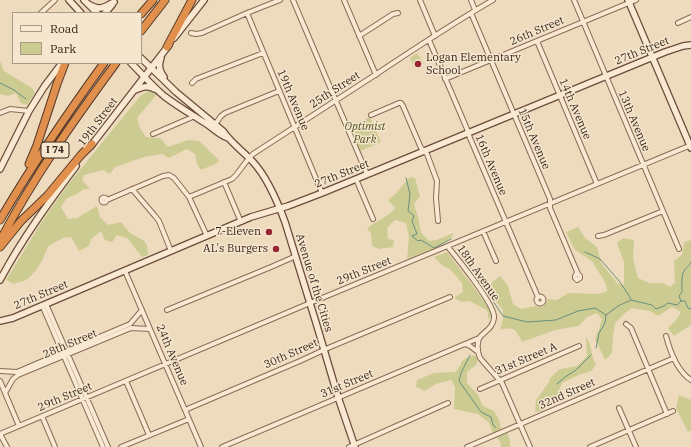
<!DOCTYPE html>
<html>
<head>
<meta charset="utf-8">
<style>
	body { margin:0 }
	#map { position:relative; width:691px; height:447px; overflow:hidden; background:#eedbbe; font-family:"IBM Plex Serif",serif }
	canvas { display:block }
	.legend { position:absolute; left:12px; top:12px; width:130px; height:52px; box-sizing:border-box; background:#f6e6ce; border:1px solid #a99987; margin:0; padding:5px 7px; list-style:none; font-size:12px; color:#36261c }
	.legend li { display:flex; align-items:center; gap:8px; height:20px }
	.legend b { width:20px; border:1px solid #a99987 }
</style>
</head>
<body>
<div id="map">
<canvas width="691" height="447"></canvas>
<ul class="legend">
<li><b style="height:5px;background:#f9e9d2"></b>Road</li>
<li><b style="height:11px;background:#cccc92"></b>Park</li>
</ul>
</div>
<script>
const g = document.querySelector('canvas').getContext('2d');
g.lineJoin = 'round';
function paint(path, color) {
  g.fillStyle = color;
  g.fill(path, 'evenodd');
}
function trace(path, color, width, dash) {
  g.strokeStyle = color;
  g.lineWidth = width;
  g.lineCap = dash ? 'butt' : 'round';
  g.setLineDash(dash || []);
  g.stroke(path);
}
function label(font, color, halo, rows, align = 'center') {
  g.font = font + ' "IBM Plex Serif",serif';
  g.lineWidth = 3;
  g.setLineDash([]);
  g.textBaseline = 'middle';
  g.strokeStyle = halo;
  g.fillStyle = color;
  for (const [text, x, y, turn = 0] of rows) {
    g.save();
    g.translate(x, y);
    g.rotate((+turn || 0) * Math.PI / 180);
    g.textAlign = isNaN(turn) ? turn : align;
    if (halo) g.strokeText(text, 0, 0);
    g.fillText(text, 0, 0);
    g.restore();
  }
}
paint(new Path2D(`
	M417 53 424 64 414 68 410 58Z
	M0 61 4 71 32 88 35 93 27 105 21 103 16 93 8 96 0 94Z
	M151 90 157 94 137 118 140 128 146 137 160 138 168 147 188 140 199 141 219 160 217 163 201 170 197 164 195 154 187 149 169 158 162 154 144 157 115 167 110 174 103 170 84 175 82 180 90 189H84L77 194 66 199 61 207 68 219 77 218 97 206 100 217 108 225 121 222C124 225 126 229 129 232 141 241 148 237 148 255L142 257 127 238 117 235 112 242 105 240 101 231 91 239 89 246 79 251 71 237 63 238 48 246C44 258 37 272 26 280 22 282 17 282 14 284L6 280 43 220 70 182 141 95Z
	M370 117 381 142 360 151 350 126Z
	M410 177 415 178 420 196 414 204 418 217 421 232 429 241 437 240 453 233 452 237 440 246 407 259 409 237 406 223 395 220 387 228 388 239 394 240 393 247 379 249 372 246 371 233 367 229C375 220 388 218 395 208L388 200C397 194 402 185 410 177Z
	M578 227 585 238 597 247 601 263 617 283 624 285V262L617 243 623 238 634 240 633 258 638 278 649 283H663L670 287 675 283 674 261 682 255 684 242 691 240V325L674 336 668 328 677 319 681 312 672 307 658 316 650 311 632 308 625 313 615 323 613 336 612 353 605 360 595 339 599 329 602 319 597 313 587 317 579 326 555 330 522 342C515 328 515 327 500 330L503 319V310L485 288 500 276 508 286 513 304 521 309 535 306 543 307 548 299 557 300 568 293 599 294 607 291 606 284 592 261 575 250 566 232Z
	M447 252 491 310 492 314 489 320 487 310 469 301 462 302 454 298 463 292 462 283 450 269 443 266 434 257Z
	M586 337C592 345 591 356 596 365L591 371 581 374 562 383 558 392 556 401 546 405 543 411 535 412 536 400 549 382 550 378 560 369 577 366 587 356Z
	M474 355 477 357V364L467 372V383L478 395 483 406 494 411 499 420 501 429 493 433 489 423 478 414 454 409 455 387 451 380 436 384 425 391 416 387 417 380 434 373 456 372 463 360Z
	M679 395 691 400V430L688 432 676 408Z
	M507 432 510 441V447H501L500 441 496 437Z`), '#cccc92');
trace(new Path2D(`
	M0 83 14 90 26 99
	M406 178 410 194 408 211 414 216 412 221 417 234 412 236 418 241 421 240 434 248 451 239
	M585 252 600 259 620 282 631 299
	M461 253 503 316 527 322 556 320 578 311 595 308 606 315 618 306 631 300 652 305 656 309 664 306 668 303 677 305 681 301H685L688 308 691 309
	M681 301 679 296 682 292C682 286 681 276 684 271 686 267 689 267 691 262
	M596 348 599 333 605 323 606 315
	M470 355 461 373 459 381 481 412 491 417 493 425 496 428
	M557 384 565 377 576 370 591 355`), '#698e80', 1);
const street = new Path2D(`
	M293 0 367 174
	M344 0 376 75
	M420 0 435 36
	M471 0 475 10
	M574 0 679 249
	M41 13 55 0
	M247 13 322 193
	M471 13 550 199V208L578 274 580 276V278L577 280 575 278V276L576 274H578
	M678 23 691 17
	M191 33 196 34 202 33 247 13 280 0
	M359 36 393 14 398 13
	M429 40 467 129 470 138 538 297
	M537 41 597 184
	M445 79 636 0
	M192 83 196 79 263 53
	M0 113 10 109 29 111
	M371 115 399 103H401L403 106 421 148 427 154 437 181 436 198 438 221
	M214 126 221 116 225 113 279 91
	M153 134 195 116
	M356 179 373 219
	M224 182 241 222
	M132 189 155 216 159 221 171 251
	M189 197 232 179 236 175 249 158 253 154C294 127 335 101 375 75 414 49 453 23 493 0
	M101.5 200a2.5 2.5 0 1 1 5 0a2.5 2.5 0 1 1-5 0Z
	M107 200 163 176 169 175 174 178 189 197 207 236
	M483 231 496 261
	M598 236 604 235 663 211
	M448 247C457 258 496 306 494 318 493 328 485 331 480 337 476 343 478 353 480 358L502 383 530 447
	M125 271 201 447
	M536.5 300a3.5 3.5 0 1 1 7 0a3.5 3.5 0 1 1-7 0Z
	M46 304 108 447
	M42 305 103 447
	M167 310 271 267 296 256
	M626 324 631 328 667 414
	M666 336C670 351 677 371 691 380
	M465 344 470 346 478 352
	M0 371 17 372 66 351 130 324 142 310
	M0 381 19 426
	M126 381 149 435
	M480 389 579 346
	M5 393 13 379 18 375 131 328 150 329
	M619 408 636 447
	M185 410 300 361 328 348 450 297
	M42 416 55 447
	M0 434 310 303 691 145
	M0 434 7 447
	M121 447 189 419
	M222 447 479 338
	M349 447 448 403
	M467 447 674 358
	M590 447 673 411`);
const secondary = new Path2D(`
	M69 0 81 13
	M84 0 97 13
	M628 0 691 148
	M88 4C100 11 103 8 114 2
	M105 13 112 5
	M174 38 204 0
	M141 58 176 92 223 131C231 143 243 151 253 162 267 177 278 203 285 222L317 326 338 397 355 447
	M161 58C158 65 159 71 164 77
	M131 63C142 74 152 86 164 96 177 106 191 114 205 123 213 128 219 135 228 138
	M135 90C142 87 148 85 155 89
	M90 147 169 45
	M0 169 29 111 44 87 62 63
	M0 280C22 239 49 202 76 166
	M0 321 13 318 251 217 288 206 322 193 665 52 683 46 691 45`);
const highway = new Path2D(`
	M141 14 153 0
	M141 31 165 0
	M167 47 192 0
	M29 164 37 145 57 84 65 63
	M0 220C32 165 67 114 104 63
	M0 241C33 178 74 120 116 63
	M0 247 21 221 47 196 81 155 92 144`);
trace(street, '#876b57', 6);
trace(secondary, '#694c3a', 8);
trace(highway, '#543a2b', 9);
trace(street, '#f9e9d2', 4);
trace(secondary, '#f9e9d2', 5.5);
trace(highway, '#e18f4c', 7);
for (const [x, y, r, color] of [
	[418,64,4,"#972633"],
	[269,232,4,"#972633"],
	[276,249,4,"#972633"]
]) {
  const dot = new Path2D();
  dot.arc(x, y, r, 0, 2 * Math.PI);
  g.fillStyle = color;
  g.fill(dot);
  trace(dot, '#f6e6ce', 1.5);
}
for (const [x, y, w] of [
	[55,150,28]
]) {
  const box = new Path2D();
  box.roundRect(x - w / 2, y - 8, w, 16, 3);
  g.fillStyle = '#f6e6ce';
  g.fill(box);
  trace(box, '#36261c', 1);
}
label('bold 10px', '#36261c', null, [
	["I 74",55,150]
]);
label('11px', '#36261c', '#f6e6ce', [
	["26th Street",537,31,-23],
	["27th Street",642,51,-22],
	["25th Street",335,90,-33],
	["19th Avenue",293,100,67],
	["14th Avenue",575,109,67],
	["13th Avenue",634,121,67],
	["19th Street",98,122,-53],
	["15th Avenue",534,139,67],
	["16th Avenue",491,165,67],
	["27th Street",342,174,-22],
	["29th Street",364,271,-22],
	["18th Avenue",478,273,55],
	["Avenue of the Cities",314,283,73],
	["27th Street",41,295,-23],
	["28th Street",70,344,-23],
	["30th Street",291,354,-24],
	["24th Avenue",172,355,67],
	["31st Street A",526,359,-23],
	["31st Street",347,384,-23],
	["32nd Street",567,394,-24],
	["29th Street",65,397,-23]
]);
label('11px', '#36261c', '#f6e6ce', [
	["Logan Elementary",426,58,"left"],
	["School",426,71,"left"],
	["7-Eleven",261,232],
	["AL's Burgers",268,249]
], 'right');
label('italic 11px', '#4c5322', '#f6e6ce', [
	["Optimist",365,127],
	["Park",365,140]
]);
</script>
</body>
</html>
